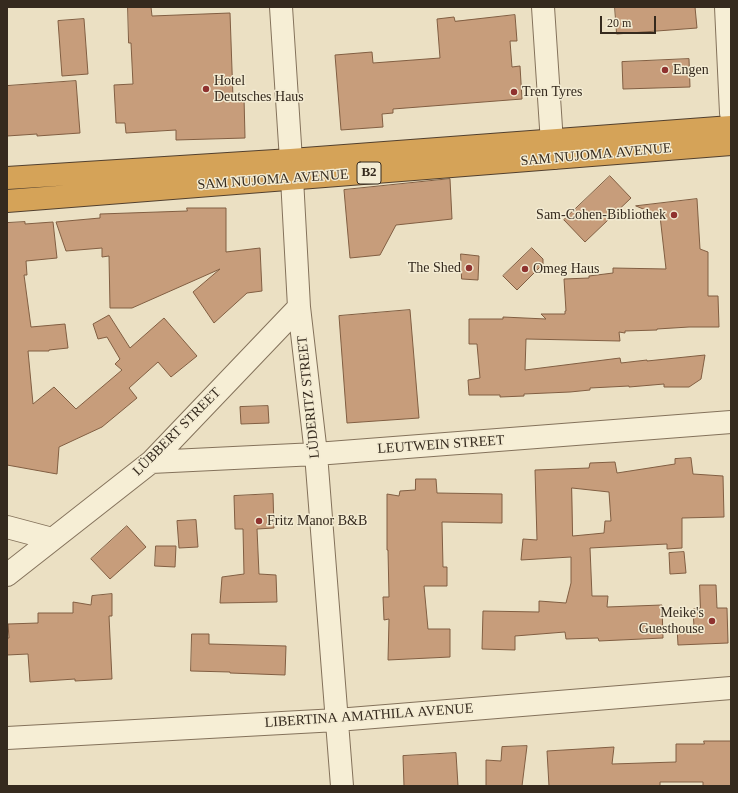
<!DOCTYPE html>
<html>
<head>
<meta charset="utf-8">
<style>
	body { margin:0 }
	#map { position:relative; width:738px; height:793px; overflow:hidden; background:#ebe0c3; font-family:Georgia,serif }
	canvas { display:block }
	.frame { position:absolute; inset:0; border:8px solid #352a1e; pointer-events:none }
	.scale { position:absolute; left:600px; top:16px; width:56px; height:18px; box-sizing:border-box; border:2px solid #352a1e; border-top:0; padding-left:5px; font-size:12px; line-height:14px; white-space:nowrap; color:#352a1e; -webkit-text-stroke:3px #f3ebd2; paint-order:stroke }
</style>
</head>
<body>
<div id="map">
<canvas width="738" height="793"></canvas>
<div class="frame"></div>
<div class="scale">20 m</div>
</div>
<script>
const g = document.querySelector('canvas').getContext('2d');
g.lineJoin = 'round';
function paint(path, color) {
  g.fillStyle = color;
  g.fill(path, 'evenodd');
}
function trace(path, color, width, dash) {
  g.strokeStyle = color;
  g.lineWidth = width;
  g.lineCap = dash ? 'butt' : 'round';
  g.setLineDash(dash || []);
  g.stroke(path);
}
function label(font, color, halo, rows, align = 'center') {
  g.font = font + ' Georgia,serif';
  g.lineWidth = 3;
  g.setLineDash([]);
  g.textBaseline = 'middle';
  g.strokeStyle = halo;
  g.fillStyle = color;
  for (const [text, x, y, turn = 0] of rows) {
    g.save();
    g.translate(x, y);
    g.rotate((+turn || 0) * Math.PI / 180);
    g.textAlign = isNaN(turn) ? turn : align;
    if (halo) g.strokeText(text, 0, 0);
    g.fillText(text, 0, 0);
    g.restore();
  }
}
const building = new Path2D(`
	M128 7H151L152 16 230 13 233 98 244 97 245 138 176 140V130L126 133 125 123H116L114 85 133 84 131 43H129Z
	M615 7H695L697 28 617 34Z
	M515 15 517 41H510L512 67 520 66 522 99 393 109V113L382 114 383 127 341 130 335 55 372 52 373 63 440 58 437 19 454 17 455 21Z
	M84 19 88 74 62 76 58 21Z
	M689 59 690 87 623 89 622 62Z
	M76 81 80 133 37 136V134L7 136V86Z
	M610 176 631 198 585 242 564 220Z
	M450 179 452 219 396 225 380 255 350 258 344 190Z
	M697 199 700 249 708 252V296H718L719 327H689L657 329V330L625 331V333L619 332 620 341 526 339 525 370 620 358 621 363 647 360V361L705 355 701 379 689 387H664V384L629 387V386L590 388V390L570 392 524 394V396L500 397V395H469L468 380 480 378 477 344H469V319H503V317L546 319 541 314H565V311H566L564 279 589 278V276L613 273V268L666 269 660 216 636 206Z
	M187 208H226V252L260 248 262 291 247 293 214 323 193 292 220 269 132 308H110L109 256 102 257V248L66 251 56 222 100 218V214L187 211Z
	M25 222V224L53 222 57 258 26 261 27 275H24L31 327 65 324 68 348 49 350V351H28L33 404 54 387 76 409 122 370 115 364 120 359 107 337 98 339 93 324 109 315 130 348 164 318 197 356 171 377 158 362 129 388 137 398 102 427 59 447 57 474 7 465V223Z
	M532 248 543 259V264L517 290 503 276Z
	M461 254 479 256 478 280 462 279Z
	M410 310 419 418 347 423 339 316Z
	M268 406 269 423 241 424 240 407Z
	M691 458 693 474 723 476 724 517 682 518V548L667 549V544L590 548 592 596H608L607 607 662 605 663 638 599 641 598 638 566 639 565 632 515 636V650L482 649 483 611 539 612V601L566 603 571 583V557L521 560 523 539 537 540 535 470 589 468 590 463 615 462 617 473 675 464V459ZM572 488 609 492 611 521H605L604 533 573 536Z
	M416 479H436L437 493 502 494V523L442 522 443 567H447V586H424L428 629H450V657L388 660 389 619 384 620 383 597H389L388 550H387V494L399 496 400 491 415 490Z
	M273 494 274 528 257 529 259 574 276 575 277 602 220 603 222 577 244 574 243 529H235L234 496Z
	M196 520 198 547 179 548 177 521Z
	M127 526 146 547 110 579 91 559Z
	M156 546H176L175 567 155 566Z
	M684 552 686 573 670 574 669 553Z
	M700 585H716L717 608H727L728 643 678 645 677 627H694L693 609 700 608Z
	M112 594V616H109L112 679 75 681V679L30 682 28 654 7 655V638H9L8 624 38 623V613H73V602L91 605 92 596Z
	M192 634H209V644L286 646 285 675 230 673V672L191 671Z
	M704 741H731V786H703V782H660V786H549L547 751 614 747 612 764 676 762V744H704Z
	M527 746 522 786H486V760L501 761 502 747Z
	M456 753 458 786H404L403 756Z`);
paint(building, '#c79d7b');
trace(building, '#815e42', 1);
const minor = new Path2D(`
	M281 7 291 160 299 307 316 454 342 786
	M543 7 553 158
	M726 7 731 113
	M151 462 316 454 731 422
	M7 527 52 539
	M7 575 151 462 299 307
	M7 738 337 720 731 688`);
const highway = new Path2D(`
	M7 178 291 160 731 127
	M7 201 731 144`);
trace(minor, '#84725b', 24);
trace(highway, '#52402f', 24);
trace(minor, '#f6eed5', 22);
trace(highway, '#d5a358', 22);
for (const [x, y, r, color] of [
	[665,70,4,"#8f322f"],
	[206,89,4,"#8f322f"],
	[514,92,4,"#8f322f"],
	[674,215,4,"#8f322f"],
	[469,268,4,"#8f322f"],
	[525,269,4,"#8f322f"],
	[259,521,4,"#8f322f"],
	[712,621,4,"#8f322f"]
]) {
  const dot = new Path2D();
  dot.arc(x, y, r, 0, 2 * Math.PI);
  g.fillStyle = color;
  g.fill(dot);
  trace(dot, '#f3ebd2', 1.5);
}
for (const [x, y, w] of [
	[369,173,24]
]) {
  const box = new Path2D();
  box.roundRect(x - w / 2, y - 11, w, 22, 3);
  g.fillStyle = '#f3ebd2';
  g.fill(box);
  trace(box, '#352a1e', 1);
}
label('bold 13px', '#352a1e', null, [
	["B2",369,173]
]);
label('14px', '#352a1e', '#f3ebd2', [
	["Engen",673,70],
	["Hotel",214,81],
	["Deutsches Haus",214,97],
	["Tren Tyres",522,92],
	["Sam-Cohen-Bibliothek",666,215,"right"],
	["The Shed",461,268,"right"],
	["Omeg Haus",533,269],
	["Fritz Manor B&B",267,521],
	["Meike's",704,613,"right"],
	["Guesthouse",704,629,"right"]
], 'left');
label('14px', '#352a1e', '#f3ebd2', [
	["SAM NUJOMA AVENUE",596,155,-5],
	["SAM NUJOMA AVENUE",273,180,-4],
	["LÜDERITZ STREET",309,397,-96],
	["LÜBBERT STREET",177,432,-45],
	["LEUTWEIN STREET",441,445,-4],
	["LIBERTINA AMATHILA AVENUE",369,716,-4]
]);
</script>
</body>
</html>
